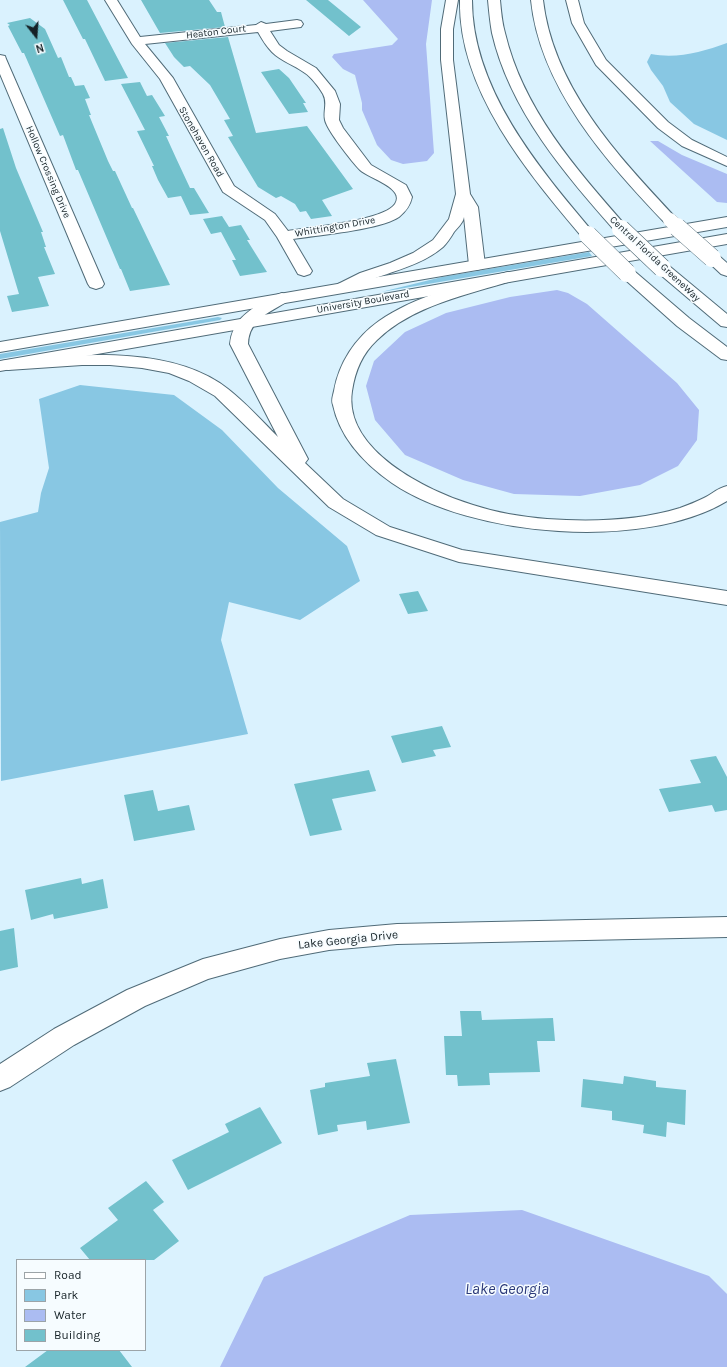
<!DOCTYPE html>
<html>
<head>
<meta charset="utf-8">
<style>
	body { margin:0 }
	#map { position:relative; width:727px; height:1367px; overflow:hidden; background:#daf2fe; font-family:Karla,sans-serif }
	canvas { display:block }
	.legend { position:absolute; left:16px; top:1259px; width:130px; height:92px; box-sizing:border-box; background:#f6fcff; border:1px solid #9ca4a8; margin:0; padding:5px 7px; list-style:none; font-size:12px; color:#152126 }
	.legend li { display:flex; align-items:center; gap:8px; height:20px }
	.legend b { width:20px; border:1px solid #9ca4a8 }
	.north { position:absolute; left:16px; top:16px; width:40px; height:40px; -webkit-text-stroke:3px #f6fcff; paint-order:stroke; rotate:163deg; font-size:11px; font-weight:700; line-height:16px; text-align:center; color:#152126 }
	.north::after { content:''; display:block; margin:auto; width:14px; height:18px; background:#152126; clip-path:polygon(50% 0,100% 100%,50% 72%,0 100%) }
</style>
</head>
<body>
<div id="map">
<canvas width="727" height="1367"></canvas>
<ul class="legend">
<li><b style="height:5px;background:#fff"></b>Road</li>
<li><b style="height:11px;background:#88c7e3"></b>Park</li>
<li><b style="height:11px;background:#abbcf2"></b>Water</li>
<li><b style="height:11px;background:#72c1cc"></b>Building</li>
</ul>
<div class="north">N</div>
</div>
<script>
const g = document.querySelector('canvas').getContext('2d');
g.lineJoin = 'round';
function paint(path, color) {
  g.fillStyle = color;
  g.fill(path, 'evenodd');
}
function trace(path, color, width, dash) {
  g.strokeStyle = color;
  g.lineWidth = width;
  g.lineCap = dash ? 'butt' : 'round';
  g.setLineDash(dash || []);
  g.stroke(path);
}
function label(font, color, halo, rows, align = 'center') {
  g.font = font + ' Karla,sans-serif';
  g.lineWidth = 3;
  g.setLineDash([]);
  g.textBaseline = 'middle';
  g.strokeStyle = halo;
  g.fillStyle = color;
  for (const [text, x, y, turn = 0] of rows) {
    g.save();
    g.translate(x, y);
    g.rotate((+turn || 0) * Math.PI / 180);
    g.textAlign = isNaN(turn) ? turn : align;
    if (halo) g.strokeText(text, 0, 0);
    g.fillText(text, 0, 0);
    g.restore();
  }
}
paint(new Path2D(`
	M727 43V140L694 124 670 102 663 86 651 70 647 62 651 54C677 59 702 52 727 43Z
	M589 252 592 256 381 292 442 277Z
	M218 317 222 318 220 320 0 359V354Z
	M80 385 174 395 222 430 278 488 347 546 360 581 300 620 229 602 221 640 248 734 1 781 0 522 38 512 41 493 49 468 39 399Z`), '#88c7e3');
paint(new Path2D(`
	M363 0H432L426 44 434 153 427 161 403 164 391 160 377 145 362 110V103L355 75 343 69 332 57 334 54 392 45 398 39Z
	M650 141H658L682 155 727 174V203L717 202Z
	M557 290 568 293 587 304 677 383 699 410 697 440 678 466 640 485 580 496 514 494 463 480 405 455 375 420 366 386 374 361 405 332 446 313 510 297Z
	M522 1210 709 1276 727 1294V1367H220L264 1277 410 1215Z`), '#abbcf2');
paint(new Path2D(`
	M63 0H87L128 78 105 81 85 39H83Z
	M141 0H209L217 12H221L225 27 160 33Z
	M306 0H328L361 27 349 36Z
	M30 18 45 29 58 58 61 57 69 77H71L75 86 84 85 90 98 85 99 91 115H89L108 161 113 171H115L132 208H133L170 285 130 291 121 269H120L78 170H76L63 135 60 136 24 53H22L8 26 10 25 7 23Z
	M228 37 256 133 307 126 353 189 322 200 332 216 311 219 306 211 300 212 295 204 281 196 276 198 258 187 228 137 233 136 224 120 230 119 210 85 190 66 184 67 174 57 165 43Z
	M279 69 289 78 306 103H303L308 112 289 114 261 72Z
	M140 82 147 96 152 95 165 116 159 117 169 136H166L176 158 190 188H194L209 213 190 215 181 196 168 198 158 180 152 166H154L137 131 145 130 121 84Z
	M3 128 16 168 43 232H41L46 247H44L55 274 38 277 49 306 12 312 7 296 19 294 0 231V129Z
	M222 216 229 227 241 225 250 240H247L267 272 240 276 232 260H236L221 232 211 234 203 219Z
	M418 591 428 611 408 614 399 594Z
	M442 726 451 747 433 750 436 756 402 763 391 736Z
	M716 756 727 777V810L715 812 712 805 669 812 659 789 701 783 690 760Z
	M369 770 376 791 332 799 342 830 310 836 294 784Z
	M153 790 158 811 189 805 195 830 134 841 124 795Z
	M81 878 82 884 103 879 108 908 54 919 53 914 31 920 25 890Z
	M14 928 18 967 0 971V931Z
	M460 1011H481L482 1020 553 1018 555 1041H537L540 1072 489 1073 490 1085 458 1086 457 1075H446L444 1036H462Z
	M396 1059 410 1123 367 1130 366 1121 337 1125 338 1131 318 1135 310 1090 325 1087V1083L370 1076 367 1063Z
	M624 1076 656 1081V1087L686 1090 685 1125 667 1122 666 1137 643 1133 644 1125 612 1120V1111L581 1107 583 1079 623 1084Z
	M260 1107 282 1143 188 1190 172 1160 229 1132 225 1124Z
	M146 1181 164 1202 153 1210 179 1241 154 1260H90L80 1248 118 1220 108 1208Z
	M48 1350H119L132 1367H25Z`), '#72c1cc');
const minor = new Path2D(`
	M105 0H117L140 37 256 25 261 22 266 24 297 20 301 21 303 24 301 27 270 31 279 45 287 51 316 68 335 91 340 104 339 120 343 128 371 165 406 185 412 197C410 206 406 211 399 217 380 230 318 235 293 239L312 271 310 274 304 276 298 274 277 237 265 220 223 192 160 79 132 44ZM258 32C262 39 266 46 272 52 281 61 294 65 305 73 311 77 319 87 323 94 328 103 323 111 325 120 327 130 352 162 360 170 368 178 406 188 395 204 383 221 310 227 288 231L275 214 234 186 173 78 145 44Z
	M0 55 5 56 6 59 104 284 102 287 96 289 90 287 88 284 0 74Z
	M727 917V937L397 944 329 950 280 959 208 979 145 1006 74 1045 10 1087 0 1091V1064L54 1029 127 990 203 959 280 939 329 930 397 924Z`);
const major = new Path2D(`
	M727 217V227L0 352V342Z
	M727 234V244L0 371V361Z`);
const highway = new Path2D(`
	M446 0H458L453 29V60L470 194 478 207 485 265 483 268 477 270 471 268 469 265 464 217C463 223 458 227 454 232 451 237 447 243 443 247 423 264 397 270 373 279 361 284 351 294 338 290L336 287 338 284 360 273 390 263 413 253 433 240 449 219 456 194 441 60V29Z
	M460 0H472C472 89 539 168 593 232L596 235 593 238 588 240 583 238C528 173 458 90 460 0Z
	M488 0H500C501 11 502 23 505 33 523 109 576 169 626 226L629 229 626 232 621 234 616 232C565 174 510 111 492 33 490 22 489 11 488 0Z
	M531 0H543C553 87 618 156 675 217L678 220 675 223 670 225 665 223C607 162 540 88 531 0Z
	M566 0H578L584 23 606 60 668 122 692 140 727 157V166L682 146 658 128 596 65 572 23Z
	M712 253 718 255 727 263V276L721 274 704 258 706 255Z
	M662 263 668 265 727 314V327L721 326 656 271 654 268 656 265Z
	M627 268 633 270 689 318 727 347V360L721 359 677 326 621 276 619 273 621 270Z
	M508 272 514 274 516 277 514 280C468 295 413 305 377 340 362 354 355 371 352 391 343 450 427 491 473 505 497 513 523 517 547 519 590 522 638 521 680 508 688 505 696 502 704 498 712 494 718 488 727 486V501C644 551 471 537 392 483 365 464 340 438 333 405 331 400 333 396 334 391 339 363 355 338 379 321 415 296 466 283 508 272Z
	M282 293 288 295 290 298 288 301C269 313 249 319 248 344L308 459 305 463 343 499 390 527 462 550 727 591V605L459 562 376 535 329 507 215 396 189 381 169 373 142 368 110 365H82L8 370 2 369 0 366 2 361 8 360C75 355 171 344 228 389 246 403 262 421 278 437L230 344C232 322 247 311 265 301 271 298 275 295 282 293Z`);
trace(minor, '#506b78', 2);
trace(major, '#506b78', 2);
trace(highway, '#506b78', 2);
paint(minor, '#fff');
paint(major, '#fff');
paint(highway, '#fff');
const highwayBridgeFar1 = new Path2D(`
	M670 220 679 228`);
const highwayBridge = new Path2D(`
	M677 227 712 258
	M621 229 662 268
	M588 235 627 273`);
trace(highwayBridgeFar1, '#506b78', 14, []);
trace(highwayBridge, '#506b78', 19, []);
trace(highwayBridgeFar1, '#fff', 14);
trace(highwayBridge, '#fff', 18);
label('10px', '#152126', '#f6fcff', [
	["Heaton Court",216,32,-7],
	["Stonehaven Road",201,142,60],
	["Hollow Crossing Drive",48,172,67],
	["Whittington Drive",335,227,-10],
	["Central Florida GreeneWay",655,259,43],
	["University Boulevard",363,302,-10]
]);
label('12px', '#152126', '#f6fcff', [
	["Lake Georgia Drive",348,940,-6]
]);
label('italic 16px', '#2c3a7a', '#f6fcff', [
	["Lake Georgia",507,1289]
]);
</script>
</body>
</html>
